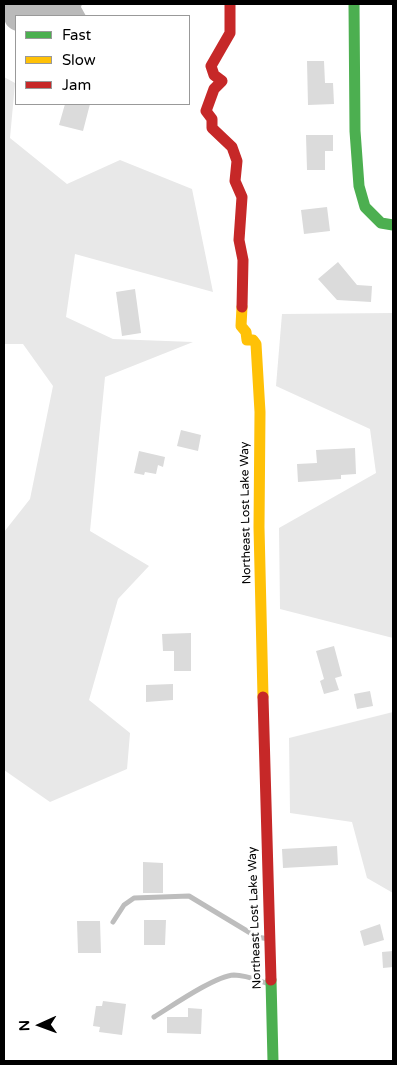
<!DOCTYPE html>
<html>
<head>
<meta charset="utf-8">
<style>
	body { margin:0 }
	#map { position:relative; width:397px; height:1065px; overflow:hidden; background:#fff; font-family:"Varela Round",sans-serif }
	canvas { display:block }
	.frame { position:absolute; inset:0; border:5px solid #000; pointer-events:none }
	.legend { position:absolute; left:15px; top:15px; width:175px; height:90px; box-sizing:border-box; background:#fff; border:1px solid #999; margin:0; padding:6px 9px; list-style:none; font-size:15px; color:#000 }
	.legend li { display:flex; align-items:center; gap:10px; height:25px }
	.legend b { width:25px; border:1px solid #999 }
	.north { position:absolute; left:15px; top:1000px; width:50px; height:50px; -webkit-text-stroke:4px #fff; paint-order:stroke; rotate:268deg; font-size:14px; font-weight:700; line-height:20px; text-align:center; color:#000 }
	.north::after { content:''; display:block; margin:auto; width:18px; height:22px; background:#000; clip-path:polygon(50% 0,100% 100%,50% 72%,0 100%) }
</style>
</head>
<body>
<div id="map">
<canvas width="397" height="1065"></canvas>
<div class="frame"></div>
<ul class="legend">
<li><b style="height:6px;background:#4caf50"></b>Fast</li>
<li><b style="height:6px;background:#ffc107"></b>Slow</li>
<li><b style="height:6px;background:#c62828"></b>Jam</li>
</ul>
<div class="north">N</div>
</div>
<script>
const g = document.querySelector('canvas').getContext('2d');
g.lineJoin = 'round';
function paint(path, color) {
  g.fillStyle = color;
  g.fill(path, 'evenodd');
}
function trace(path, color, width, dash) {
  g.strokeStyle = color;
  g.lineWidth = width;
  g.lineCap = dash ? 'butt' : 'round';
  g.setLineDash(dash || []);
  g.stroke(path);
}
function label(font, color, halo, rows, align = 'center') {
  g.font = font + ' "Varela Round",sans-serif';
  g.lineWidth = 5;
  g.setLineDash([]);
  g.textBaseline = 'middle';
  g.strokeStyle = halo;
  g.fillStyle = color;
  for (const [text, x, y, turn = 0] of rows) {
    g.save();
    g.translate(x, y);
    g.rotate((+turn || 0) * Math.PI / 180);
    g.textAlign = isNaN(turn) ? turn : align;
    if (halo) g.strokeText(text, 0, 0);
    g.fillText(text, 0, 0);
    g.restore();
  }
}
paint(new Path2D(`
	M4 77 15 83 10 138 67 184 120 160 192 189 213 292 75 254 66 317 113 339 193 342 105 377 90 531 149 566 118 599 89 700 130 733 127 769 50 802 4 770V532L30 499 53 386 23 344H4Z
	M393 313V638L280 609 279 528 376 473 370 429 276 386 282 314Z
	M393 712V893L367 878 352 822 290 813 289 738Z`), '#e8e8e8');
paint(new Path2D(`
	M4 4H82L81 7 86 16H16V31C2 26 4 17 4 4Z`), '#bababa');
paint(new Path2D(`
	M307 61H324L325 83H333L334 104 308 105Z
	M65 104H90L83 131 59 125Z
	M306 135H333V151H325V170H307Z
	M327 207 330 231 304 234 301 210Z
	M338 262 357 285 372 286 371 302 337 300 318 279Z
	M135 289 141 333 122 336 116 292Z
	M181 430 201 435 198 451 177 446Z
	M355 448 356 474 341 475V479L298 482 297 464 317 463 316 450Z
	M139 451 165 457 163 467 158 465 156 474 145 472 144 475 134 473Z
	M191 633V671H174V651H163L162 634Z
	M334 646 342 676 335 678 339 690 324 694 320 681 324 679 316 651Z
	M173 684V700L146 702V685Z
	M370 691 373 706 357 709 354 694Z
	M337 846 338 865 283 868 282 849Z
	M143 862 163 863V893H143Z
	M144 920H166L165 945H144Z
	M77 921H100L101 953H78Z
	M380 924 384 940 364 946 360 931Z
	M393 951V967L383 968 382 952Z
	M103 1001 126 1004 122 1035 99 1032 100 1027 93 1026 96 1006H102Z
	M188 1008 202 1009 201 1034 167 1033V1017H188Z`), '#dbdbdb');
trace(new Path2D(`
	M113 922 124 905 134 898 189 896 257 937 269 939
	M154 1017C172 1006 215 976 234 975 246 975 257 980 269 984`), '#bdbdbd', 5);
trace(new Path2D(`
	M354 4 355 131 359 186 365 207 381 223 393 225
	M271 980 273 1061`), '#4caf50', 11);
trace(new Path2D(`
	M242 307 241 326 246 332 247 340H253L256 344 260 412 259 527 263 697`), '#ffc107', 11);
trace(new Path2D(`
	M230 4V33L211 66 214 75 222 81 214 89 206 111 212 119V128L232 147 237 161 235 181 242 197 239 240 243 260 242 307
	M263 697 271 980`), '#c62828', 11);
label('12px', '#000', '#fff', [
	["Northeast Lost Lake Way",246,513,-91],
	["Northeast Lost Lake Way",255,918,-92]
]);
</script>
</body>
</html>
